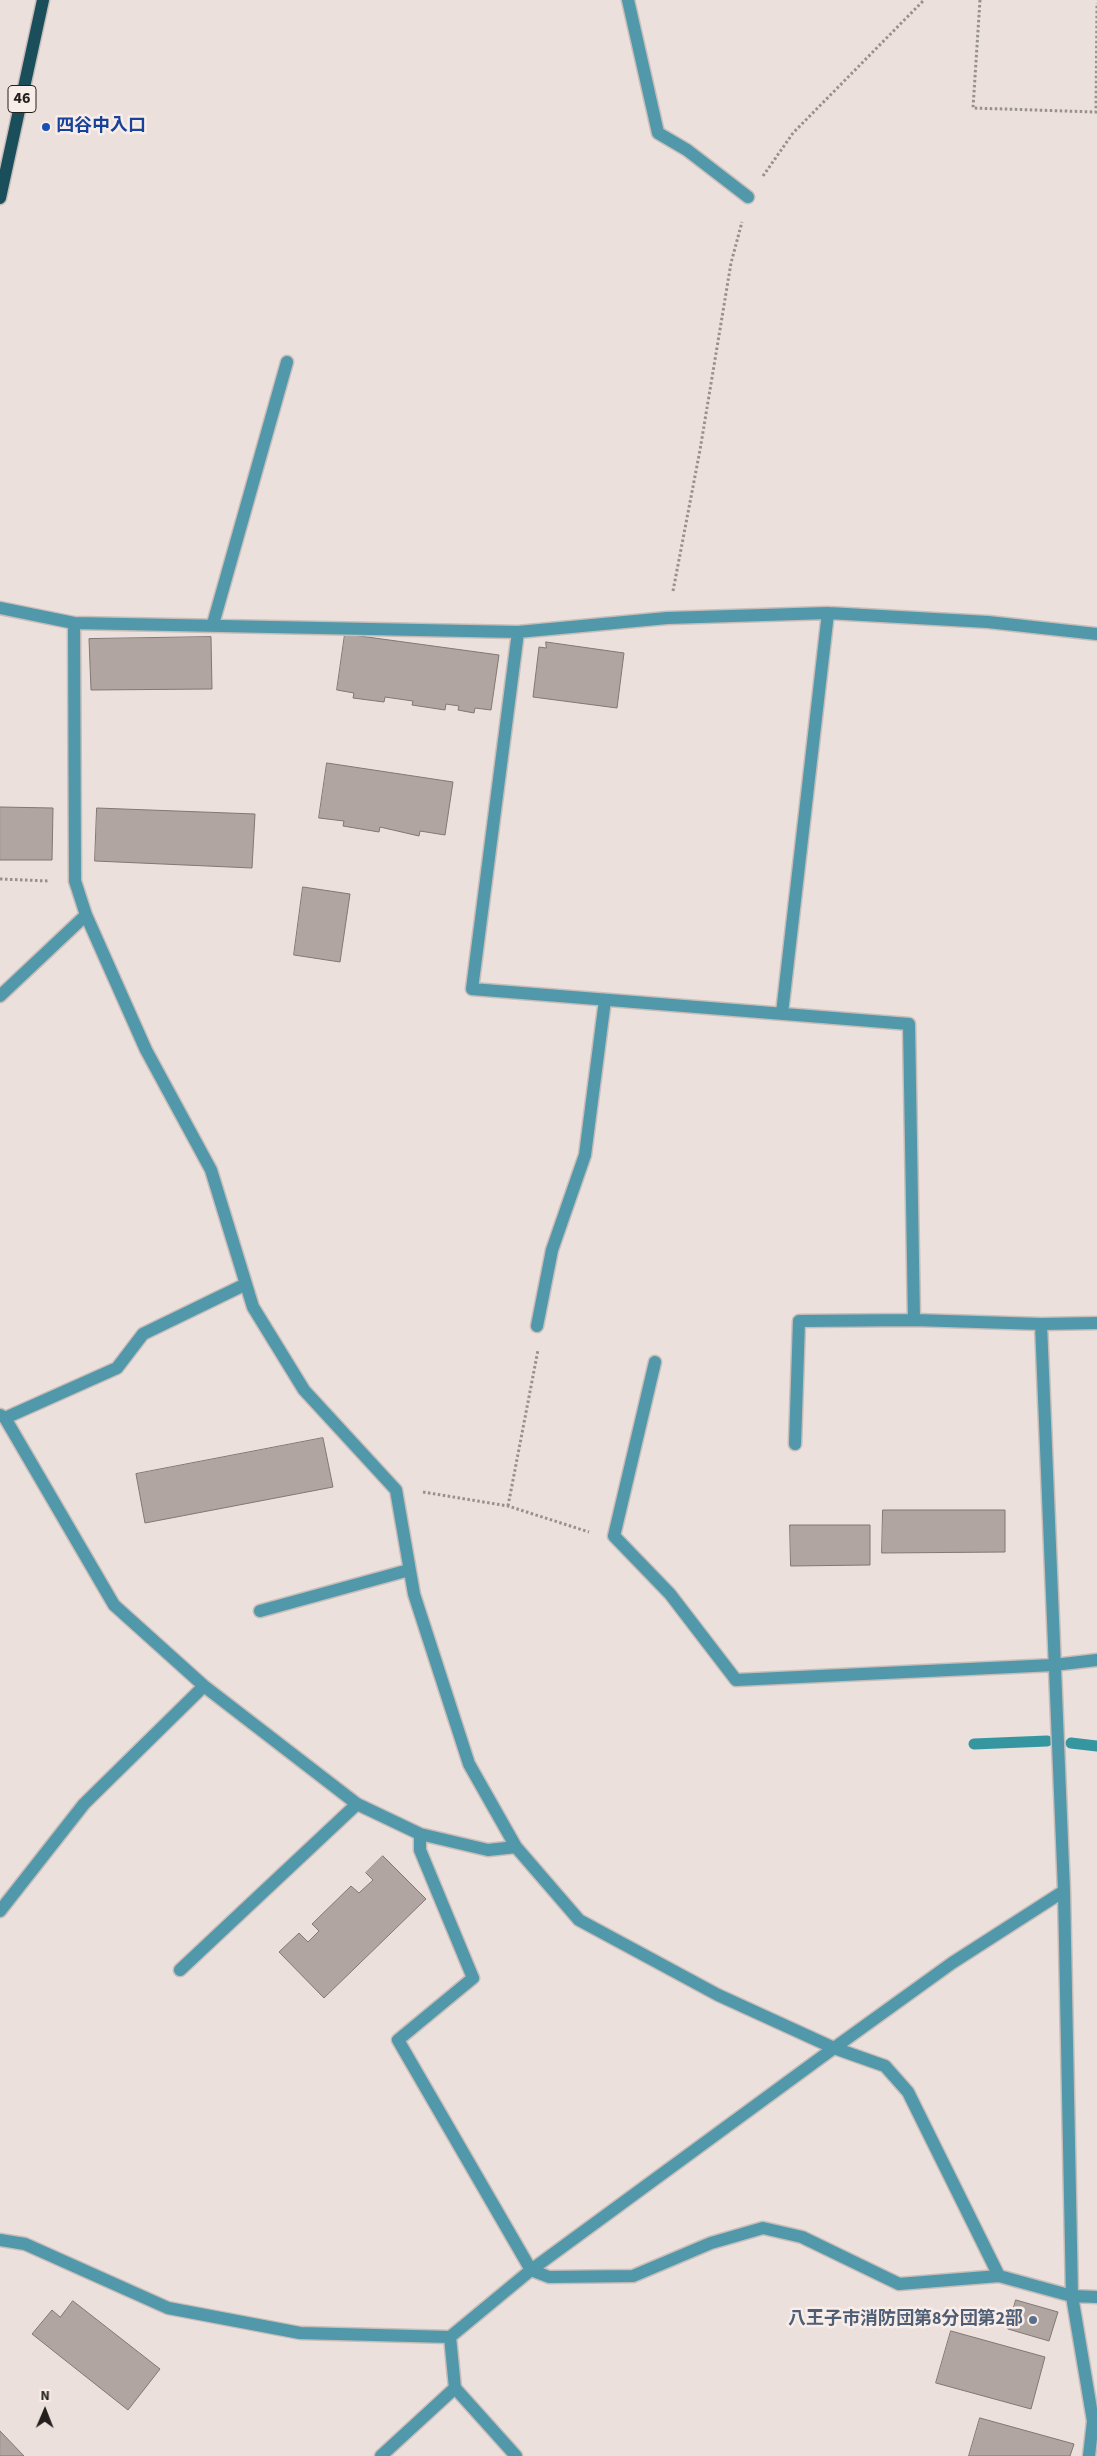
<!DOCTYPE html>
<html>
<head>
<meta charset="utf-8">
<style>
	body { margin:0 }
	#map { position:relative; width:1097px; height:2456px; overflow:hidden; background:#ebe0db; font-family:"Source Sans 3",sans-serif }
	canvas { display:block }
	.north { position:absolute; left:20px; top:2386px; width:50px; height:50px; -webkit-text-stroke:4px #f8ede8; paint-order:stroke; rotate:1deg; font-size:14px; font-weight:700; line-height:20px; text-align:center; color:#231f1d }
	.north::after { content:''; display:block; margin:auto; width:18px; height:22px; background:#231f1d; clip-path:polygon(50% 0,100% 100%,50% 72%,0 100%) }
</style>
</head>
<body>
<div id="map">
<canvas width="1097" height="2456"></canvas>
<div class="north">N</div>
</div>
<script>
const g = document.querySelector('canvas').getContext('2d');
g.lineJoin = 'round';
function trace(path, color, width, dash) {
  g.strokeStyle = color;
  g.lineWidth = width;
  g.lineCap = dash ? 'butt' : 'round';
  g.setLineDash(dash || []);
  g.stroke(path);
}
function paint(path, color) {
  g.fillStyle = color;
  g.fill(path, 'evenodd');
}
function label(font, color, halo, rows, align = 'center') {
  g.font = font + ' "Source Sans 3","Noto Sans JP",sans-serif';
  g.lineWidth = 5;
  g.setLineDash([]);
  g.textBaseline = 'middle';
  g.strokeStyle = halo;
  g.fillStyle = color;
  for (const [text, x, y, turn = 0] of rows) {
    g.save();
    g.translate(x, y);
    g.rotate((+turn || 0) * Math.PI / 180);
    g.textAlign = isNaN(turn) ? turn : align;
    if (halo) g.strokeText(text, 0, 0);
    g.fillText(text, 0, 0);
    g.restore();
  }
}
trace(new Path2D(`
	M1071 1743 1097 1746
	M974 1744 1047 1741`), '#3596a0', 11);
const building = new Path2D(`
	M345 634 499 655 491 710 475 708 474 713 458 710 459 706 446 704 445 710 412 705 413 701 385 697 384 702 353 698 354 693 337 690Z
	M211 637 212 689 91 690 89 639Z
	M546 642 624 653 617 708 533 697 539 647 546 648Z
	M327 763 453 782 445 835 420 831 419 836 380 827 379 832 343 826 344 821 319 818Z
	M0 807 53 808 52 860H0Z
	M97 808 255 814 252 868 95 861Z
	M303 887 350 894 340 962 294 955Z
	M323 1438 333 1487 145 1523 136 1474Z
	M883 1510H1005V1552L882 1553Z
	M790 1525H870V1565L791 1566Z
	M383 1856 426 1899 324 1998 279 1952 299 1933 308 1942 319 1931 312 1924 351 1886 359 1893 373 1880 366 1873Z
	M1016 2300 1058 2312 1049 2341 1008 2329Z
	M73 2301 160 2369 128 2410 32 2334 52 2310 60 2317Z
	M951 2331 1045 2357 1031 2409 936 2383Z
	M980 2418 1074 2444 1070 2456H969Z
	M0 2431 24 2456H0Z`);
paint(building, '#b0a5a1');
trace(building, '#817773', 1);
const minor = new Path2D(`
	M628 0 658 133 687 150 748 197
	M0 608 74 623 518 632 667 618 828 613 988 622 1097 634
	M74 623 75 881 86 915 146 1050 211 1170 253 1307 304 1390 396 1490 414 1594 469 1764 516 1847 579 1920 718 1995 834 2048 885 2066 908 2092 999 2276 1072 2296 1097 2297
	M213 624 287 362
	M518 632 472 989 909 1024 914 1320 1041 1324 1097 1323
	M0 996 86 915
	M782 1013 828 613
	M1041 1324 1064 1891 1072 2296 1093 2421 1089 2456
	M537 1326 552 1250 585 1155 605 1000
	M655 1362 614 1536 670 1594 736 1680 1054 1665 1097 1660
	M0 1415 5 1418 114 1605 204 1686 357 1804 420 1834 488 1850 516 1847
	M5 1418 117 1368 143 1334 246 1284
	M795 1444 799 1321 914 1320
	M260 1611 409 1570
	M420 1834V1850L473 1978 398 2040 531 2270 549 2277 633 2276 711 2243 763 2228 802 2237 899 2284 999 2276
	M0 1911 84 1804 204 1686
	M180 1970 357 1804
	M0 2240 25 2244 168 2308 300 2333 450 2337 531 2270 834 2048 952 1963 1064 1891
	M450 2337 455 2388 516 2456
	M381 2456 455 2388`);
const major = new Path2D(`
	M0 198 43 0`);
trace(minor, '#c7bdb9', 15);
trace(major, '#c7bdb9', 15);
trace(new Path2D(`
	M980 0 973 108 1096 112 1097 3
	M763 176 793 133 924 0
	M673 591 700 450 731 263 742 222
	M0 879 49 881
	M423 1492 508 1506 589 1532
	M508 1506 538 1350`), '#98908c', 3, [2.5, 2.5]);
trace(minor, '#5098aa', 12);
trace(major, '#1a4e5b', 12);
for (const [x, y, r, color] of [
	[46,127,5,"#1a4fb4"],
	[1033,2320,5,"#5c6f8a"]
]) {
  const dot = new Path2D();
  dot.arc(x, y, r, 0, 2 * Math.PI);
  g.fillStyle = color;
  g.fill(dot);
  trace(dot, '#f8ede8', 2);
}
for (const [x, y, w] of [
	[22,99,28]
]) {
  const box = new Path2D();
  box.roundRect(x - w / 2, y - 13.5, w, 27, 4);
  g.fillStyle = '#f8ede8';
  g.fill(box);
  trace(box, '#231f1d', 1);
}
label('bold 16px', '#231f1d', null, [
	["46",22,99]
]);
label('bold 18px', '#164399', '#f8ede8', [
	["四谷中入口",56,127]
], 'left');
label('bold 18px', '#4e5e75', '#f8ede8', [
	["八王子市消防団第8分団第2部",1023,2320]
], 'right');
</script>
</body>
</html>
